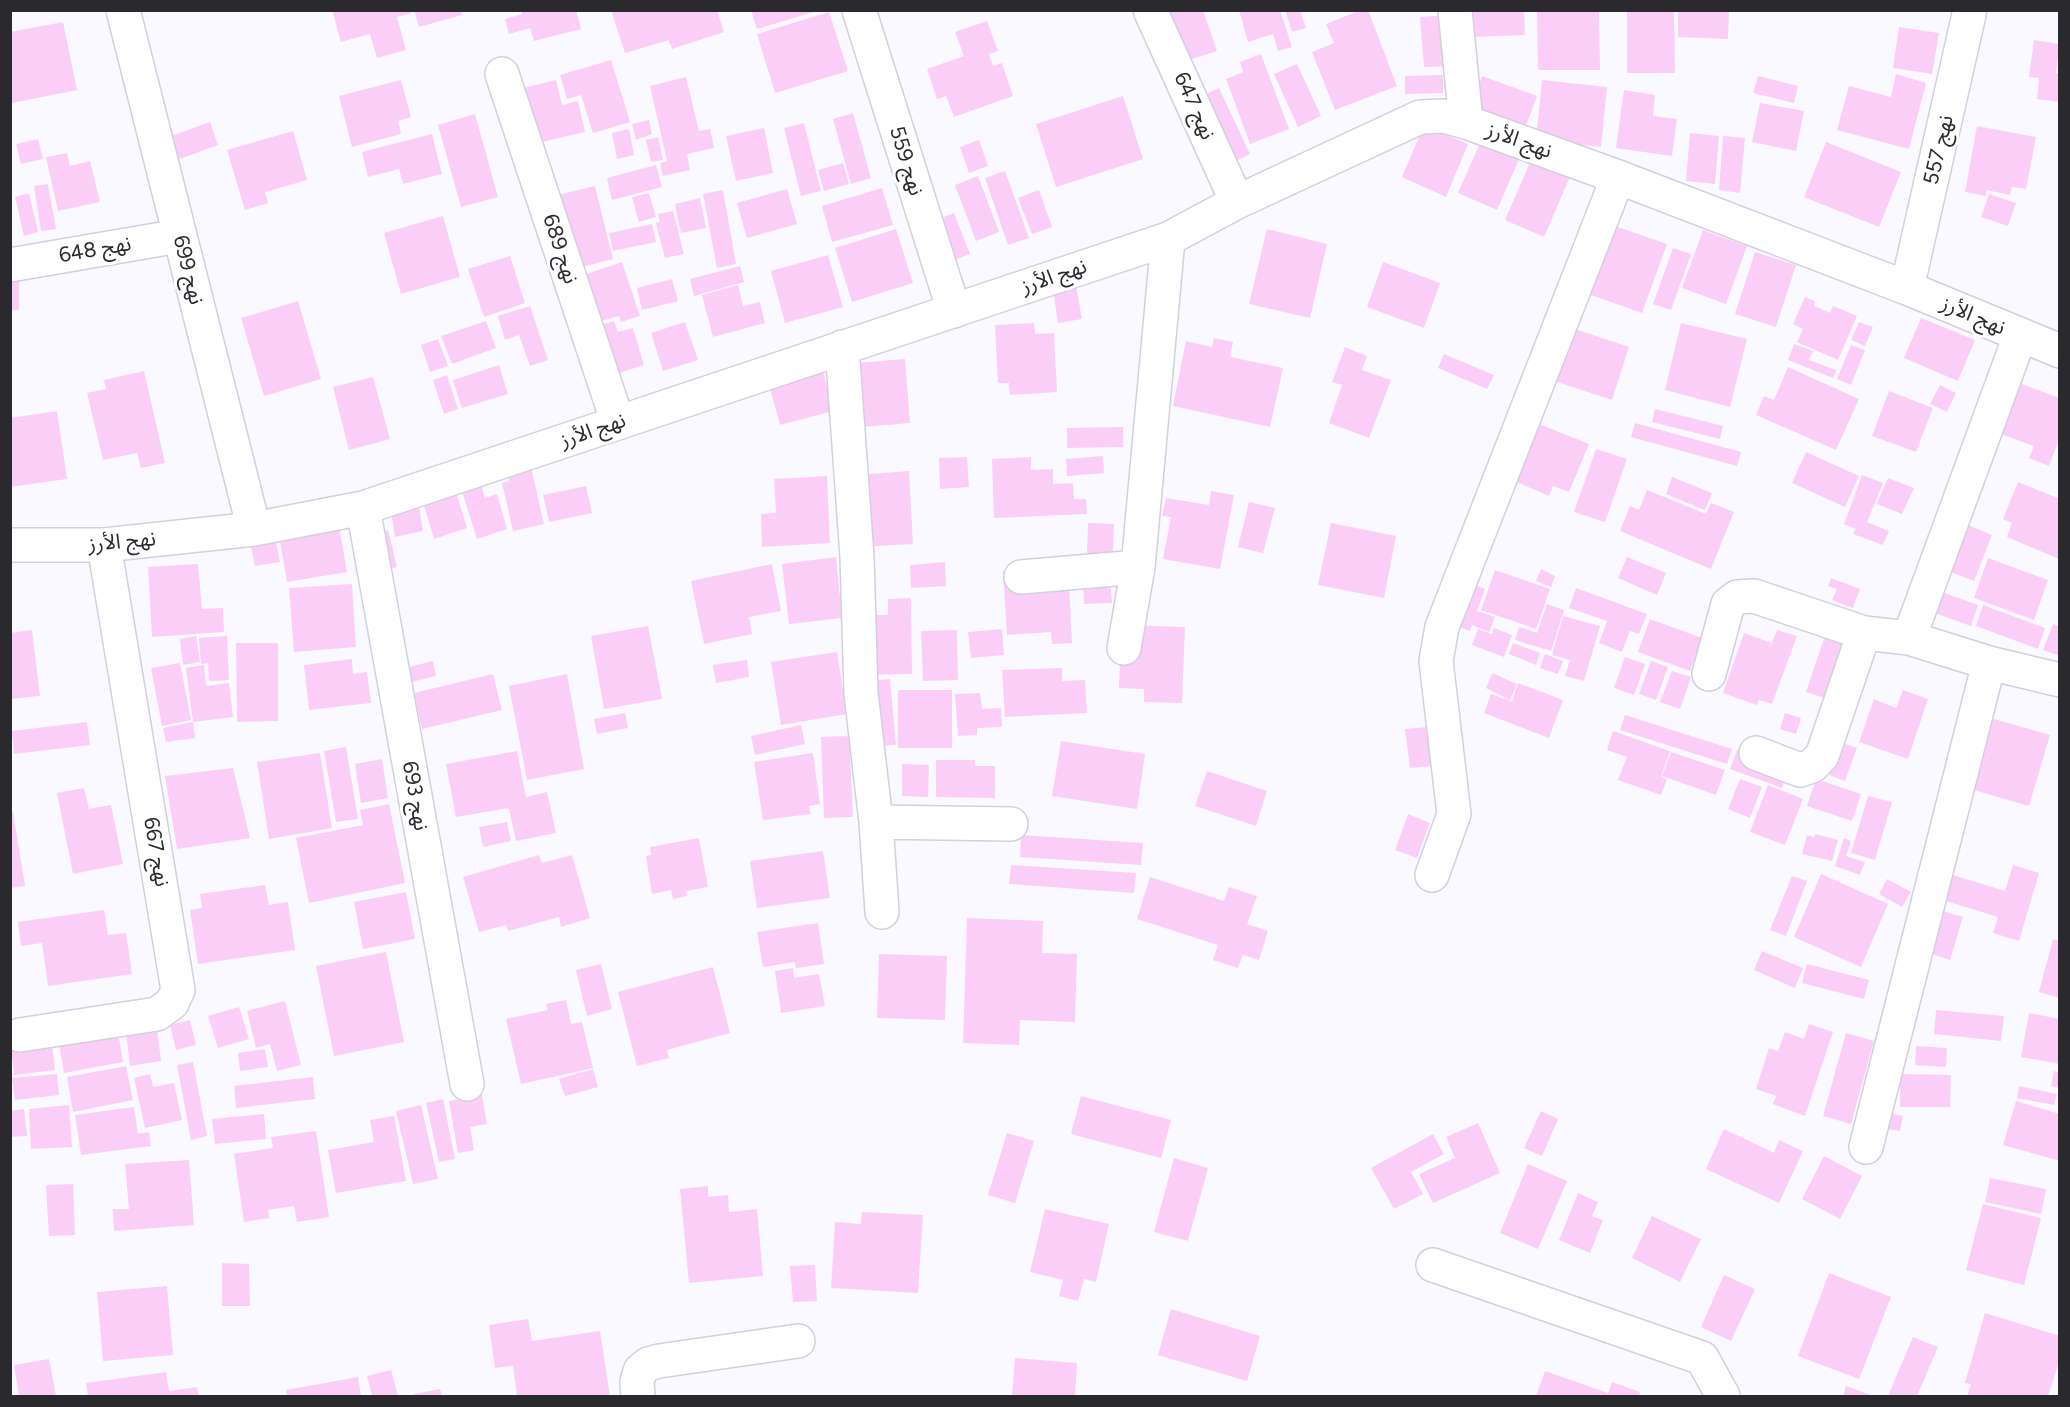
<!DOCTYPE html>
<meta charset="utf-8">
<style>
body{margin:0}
#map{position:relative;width:2070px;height:1407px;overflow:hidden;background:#faf9ff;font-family:Figtree,sans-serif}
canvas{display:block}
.frame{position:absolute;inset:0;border:12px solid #2a292e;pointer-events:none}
</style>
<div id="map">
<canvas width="2070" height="1407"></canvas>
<div class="frame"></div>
</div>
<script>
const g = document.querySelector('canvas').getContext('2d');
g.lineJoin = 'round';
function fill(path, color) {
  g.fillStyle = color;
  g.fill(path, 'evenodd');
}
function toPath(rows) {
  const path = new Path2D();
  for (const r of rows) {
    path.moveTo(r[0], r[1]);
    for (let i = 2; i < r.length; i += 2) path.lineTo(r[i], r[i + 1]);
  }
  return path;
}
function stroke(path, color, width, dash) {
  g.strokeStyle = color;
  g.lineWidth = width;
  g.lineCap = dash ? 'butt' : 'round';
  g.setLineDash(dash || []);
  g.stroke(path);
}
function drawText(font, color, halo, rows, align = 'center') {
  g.font = font + ' Figtree,"Noto Sans Arabic",sans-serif';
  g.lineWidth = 6;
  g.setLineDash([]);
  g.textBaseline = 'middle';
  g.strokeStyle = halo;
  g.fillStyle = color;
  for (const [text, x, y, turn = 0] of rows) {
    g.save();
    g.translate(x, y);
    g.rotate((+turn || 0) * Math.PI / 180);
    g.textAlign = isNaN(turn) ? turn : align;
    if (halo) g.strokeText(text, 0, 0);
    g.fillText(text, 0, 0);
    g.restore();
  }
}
fill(toPath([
 [332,10,411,10,412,13,397,17,406,50,377,58,370,34,341,42],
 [414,10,461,10,462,15,419,27],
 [521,10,576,10,581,29,534,41,530,28,509,34,505,19,522,14],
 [611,10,717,10,724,32,672,49,669,40,625,53],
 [751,10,817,10,817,11,757,29],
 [1161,10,1203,10,1217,51,1176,64],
 [1239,10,1280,10,1292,47,1278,51,1273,34,1248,42],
 [1285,10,1300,10,1306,28,1292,32],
 [1361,10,1368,10,1397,86,1335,110,1312,52,1334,43,1326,24],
 [1469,10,1524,10,1525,35,1470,37],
 [1537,10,1599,10,1600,70,1538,70],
 [1627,10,1674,10,1675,73,1627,73],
 [1678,10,1729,10,1728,39,1678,37],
 [829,12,848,71,775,93,757,34],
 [1448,15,1452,66,1424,67,1420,17],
 [987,21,998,51,989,54,993,66,1002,63,1013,96,954,117,946,96,937,99,927,69,964,56,955,32],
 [63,22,77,90,12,103,10,32],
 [1899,27,1939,33,1932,74,1893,68],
 [2034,40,2060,44,2056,73,2060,74,2060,102,2037,99,2039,78,2029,77],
 [1261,54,1289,129,1250,144,1226,79,1243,72,1240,62],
 [611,60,630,122,593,133,581,95,567,99,560,75],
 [1297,64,1321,116,1298,127,1274,74],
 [1896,74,1926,83,1909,149,1837,130,1849,86,1891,97],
 [1443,75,1443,93,1405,94,1405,76],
 [1482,76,1537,96,1524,131,1469,110],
 [1758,76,1798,86,1794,103,1753,93],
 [686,77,699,131,710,129,714,148,687,154,690,170,663,176,660,163,667,161,650,86],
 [401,80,411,117,398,121,401,134,352,147,339,96],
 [556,80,562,105,578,101,585,132,520,147,507,92],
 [1542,80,1607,87,1601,147,1536,140],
 [1219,88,1250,154,1226,166,1195,99],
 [1624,90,1655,95,1653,116,1677,119,1672,156,1616,148],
 [1123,96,1143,159,1056,187,1036,124],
 [1760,103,1804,111,1796,151,1752,142],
 [853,113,871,178,851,184,833,119],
 [475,114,498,197,461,207,438,125],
 [649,120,652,134,636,140,632,124],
 [210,122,218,145,177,160,168,137],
 [804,123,821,191,801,196,784,128],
 [1424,125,1468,144,1446,197,1402,177],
 [1977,126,2036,137,2026,189,2012,187,2010,195,1986,190,1986,196,1965,192],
 [764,128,773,173,736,181,726,136],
 [629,129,634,155,617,159,612,133],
 [293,131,307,180,265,192,268,203,245,210,227,150],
 [1690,133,1719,136,1715,184,1686,181],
 [432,134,442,174,403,184,399,169,368,177,362,152],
 [1484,134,1523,150,1497,210,1458,193],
 [1723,136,1745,138,1740,193,1719,190],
 [658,137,663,160,651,162,646,140],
 [38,139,43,159,21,164,16,144],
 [979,140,988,166,969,173,960,147],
 [1826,142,1901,172,1879,227,1804,197],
 [67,153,70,166,90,161,100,202,58,211,46,157],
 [1534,153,1573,170,1544,237,1505,220],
 [843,163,849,184,824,191,818,170],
 [656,165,662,187,612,200,607,178],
 [1005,171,1029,238,1008,245,985,178],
 [978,176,999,232,976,241,955,185],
 [48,184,56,229,41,231,34,186],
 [595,186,613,259,567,271,549,197],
 [882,188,893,225,832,242,822,206],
 [787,189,797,224,747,238,737,203],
 [723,190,736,264,717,268,703,194],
 [1039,190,1052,227,1032,234,1018,198],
 [29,193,38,232,24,236,15,197],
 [649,193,656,217,639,222,632,197],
 [1989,194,2016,203,2008,226,1981,217],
 [700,198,706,228,681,233,675,204],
 [673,211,684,254,665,258,656,223,660,222,658,214],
 [954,213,970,254,949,262,934,221],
 [443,216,460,277,401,294,384,233],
 [652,224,656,242,613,251,609,233],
 [1609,224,1667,244,1642,313,1585,293],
 [896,229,913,283,852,302,835,248],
 [1267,229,1327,244,1310,318,1249,304],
 [1703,230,1747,246,1726,304,1682,288],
 [1673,248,1691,254,1671,310,1653,304],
 [1755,252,1796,265,1776,327,1735,314],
 [828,255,843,307,785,323,771,271],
 [510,256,525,303,484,317,468,269],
 [622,262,640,316,621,322,619,316,587,325,572,279],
 [1383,262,1440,283,1424,328,1367,307],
 [740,266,744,282,694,296,690,279],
 [672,279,678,301,642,310,637,288],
 [10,280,19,280,19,310,10,310],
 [738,285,743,306,760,302,765,323,713,337,702,295],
 [1076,285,1082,319,1058,323,1053,289],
 [1805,297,1815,301,1814,306,1830,313,1833,306,1857,316,1838,360,1797,342,1803,329,1793,324],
 [298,301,321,379,264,396,241,318],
 [530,306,548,360,530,366,519,335,505,340,498,316],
 [1921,318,1975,340,1958,381,1904,358],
 [486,321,496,348,452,364,441,336],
 [614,321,618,332,633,328,644,365,619,373,611,345,588,352,581,331],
 [685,322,698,360,663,371,651,333],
 [1859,322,1873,327,1865,346,1851,340],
 [1034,323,1035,334,1054,333,1057,392,1010,395,1009,383,998,383,995,325],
 [1681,323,1747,339,1730,407,1665,390],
 [1566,326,1629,347,1612,400,1548,379],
 [1214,338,1233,342,1230,357,1283,368,1270,427,1173,406,1186,341,1212,347],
 [438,339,448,366,430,372,421,345],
 [1794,344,1813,351,1809,360,1836,370,1833,378,1788,360],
 [1851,345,1865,350,1851,385,1837,379],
 [1345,347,1367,356,1362,370,1391,380,1369,438,1329,423,1342,385,1332,382],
 [1444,354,1494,375,1487,389,1438,368],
 [905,359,910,423,850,428,845,364],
 [499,365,508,394,462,408,453,380],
 [822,367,833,411,780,425,768,381],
 [1788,367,1859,399,1836,450,1756,415,1764,396,1774,400],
 [144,371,165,463,141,468,137,453,103,460,87,393,106,389,104,380],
 [447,375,458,409,444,414,433,380],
 [373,377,390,439,349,450,333,387],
 [2008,379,2060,398,2060,437,2049,466,2029,458,2034,446,1989,430],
 [1940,385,1956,393,1947,412,1930,404],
 [1889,391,1933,408,1916,452,1872,436],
 [1655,409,1723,426,1720,439,1652,422],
 [57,411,67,479,10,487,10,418],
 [1529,420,1589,444,1569,492,1553,486,1549,496,1505,477],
 [1635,423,1741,452,1737,466,1631,437],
 [1123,427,1123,447,1067,448,1067,428],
 [1596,449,1627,459,1605,522,1574,512],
 [1806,452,1859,476,1845,507,1792,483],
 [1103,456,1104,473,1067,476,1066,459],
 [967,457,969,487,940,489,939,458],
 [1031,457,1031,470,1053,469,1053,484,1073,483,1074,499,1086,499,1087,514,994,518,992,459],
 [531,467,544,524,513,531,502,483,509,481,508,472],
 [909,471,913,544,860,547,856,475],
 [1862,475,1883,483,1867,522,1889,531,1883,545,1853,534,1856,529,1844,524],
 [827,476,830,543,762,547,761,514,776,513,774,479],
 [1672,477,1712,493,1705,510,1666,494],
 [1888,478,1914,488,1902,514,1877,504],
 [480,480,485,498,497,494,507,529,477,539,460,485],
 [2018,482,2060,499,2059,559,2007,537,2012,523,2003,519],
 [586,486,592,513,549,522,543,495],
 [455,489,467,528,434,539,422,499],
 [1647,490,1706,514,1711,503,1734,512,1711,569,1620,531,1630,506,1639,510],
 [1211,491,1234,495,1220,569,1163,559,1171,517,1162,516,1166,498,1209,505],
 [1249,502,1275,508,1263,553,1238,547],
 [419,507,423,531,395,537,391,512],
 [338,520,347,572,287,582,278,530],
 [1958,521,1992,535,1974,581,1940,568],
 [1088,523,1114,524,1113,553,1087,553],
 [1331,523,1396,536,1384,598,1318,585],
 [388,530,397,567,381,571,372,534],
 [274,532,280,562,255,566,249,537],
 [836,557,842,618,789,624,782,564],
 [1627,557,1666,573,1657,595,1618,578],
 [1988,558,2048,580,2034,620,1974,598],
 [945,562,946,586,911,588,910,565],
 [198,564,202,609,223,608,224,632,152,637,148,567],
 [772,564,781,611,749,617,752,634,704,644,691,581],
 [1068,567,1072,643,1052,644,1051,632,1007,635,1003,571],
 [1541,569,1555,576,1551,587,1536,581],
 [1495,570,1550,589,1536,629,1481,610],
 [1110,578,1112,603,1084,604,1083,580],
 [1831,578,1860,589,1853,608,1832,600,1837,589,1828,586],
 [1467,582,1485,589,1477,611,1495,617,1489,632,1472,625,1470,631,1453,625],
 [352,584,356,647,294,652,289,588],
 [1576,588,1647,614,1639,634,1630,631,1622,652,1599,643,1607,621,1569,608],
 [1939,591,1978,605,1971,626,1932,612],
 [911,598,912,674,864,675,864,615,888,615,888,599],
 [1547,604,1564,610,1551,651,1515,640,1519,627,1537,633],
 [1983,605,2045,628,2038,649,1976,626],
 [1563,616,1600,626,1584,681,1565,676,1570,660,1552,655],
 [1650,619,1702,638,1690,671,1638,652],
 [2053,624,2060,627,2060,656,2043,650],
 [1121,625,1185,627,1182,703,1144,702,1144,689,1119,688],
 [648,626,662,699,604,709,591,636],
 [1494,628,1512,635,1504,657,1472,645,1478,629,1492,634],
 [1002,629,1004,655,971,658,968,632],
 [32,630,40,696,10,699,10,633],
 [957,630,958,680,923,681,921,631],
 [1777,630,1797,636,1772,704,1759,700,1757,705,1723,693,1744,633,1772,643],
 [1826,633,1848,640,1828,699,1806,692],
 [196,636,200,662,183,665,180,639],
 [227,636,229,680,209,681,208,663,201,664,199,638],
 [236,643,278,643,278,721,237,722],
 [1513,643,1540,653,1536,665,1509,654],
 [837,652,847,714,781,725,771,662],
 [1545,654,1563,661,1558,674,1540,668],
 [1625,657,1645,664,1634,695,1614,688],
 [352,659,353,674,367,672,371,703,309,710,304,665],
 [747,660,749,677,716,683,713,665],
 [433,661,436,676,404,684,401,669],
 [1651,661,1668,667,1656,700,1639,694],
 [180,663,191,720,162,726,151,668],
 [204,665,206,686,229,683,233,717,193,722,186,668],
 [1062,668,1062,681,1085,680,1087,713,1005,717,1002,670],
 [1672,671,1691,677,1680,709,1660,702],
 [1492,673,1517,684,1510,700,1486,688],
 [493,674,502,710,422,729,414,693],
 [567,674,584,769,527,780,509,686],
 [890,679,896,745,868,747,863,681],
 [1518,683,1563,700,1549,738,1484,713,1491,694,1516,703,1512,701],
 [898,690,952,690,952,748,898,748],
 [1903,690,1928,699,1908,759,1859,742,1874,699,1896,708],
 [980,693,982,709,1001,708,1002,727,977,728,977,735,958,736,955,694],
 [625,713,628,728,597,734,594,719],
 [1785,713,1801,718,1796,734,1780,729],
 [1625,715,1732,749,1727,764,1620,730],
 [1991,718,2050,735,2029,806,1970,789],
 [87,722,90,745,14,754,12,731],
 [193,722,195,738,166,742,163,728],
 [801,725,805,744,755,755,751,736],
 [1427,727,1431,766,1410,768,1405,729],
 [1613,731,1670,751,1661,777,1667,779,1661,795,1618,780,1627,757,1607,750],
 [849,736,853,817,824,818,821,737],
 [1061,741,1145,754,1137,809,1052,796],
 [1840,742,1857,748,1845,781,1829,775],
 [346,747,358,819,336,822,324,751],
 [1737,750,1789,768,1782,788,1730,769],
 [517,751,526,797,547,792,556,833,516,841,509,808,456,817,446,764],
 [1671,752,1725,770,1716,795,1662,776],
 [320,753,332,828,269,839,257,762],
 [813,753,820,804,809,806,811,814,763,820,754,762],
 [382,759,388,798,361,803,355,764],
 [936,760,975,760,975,766,995,766,995,798,936,797],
 [902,764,929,765,928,797,902,796],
 [233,768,250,838,177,849,165,776],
 [1207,771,1267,791,1256,826,1195,806],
 [1740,779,1762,787,1750,818,1728,809],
 [1816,779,1861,794,1852,821,1807,806],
 [1768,785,1803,799,1785,845,1750,832],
 [84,788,89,809,111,805,123,864,73,874,57,793],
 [1868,796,1892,802,1875,860,1851,853],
 [389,804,405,883,309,903,296,838,363,825,360,810],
 [13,812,25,886,10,888,10,813],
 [1408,814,1430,823,1417,858,1395,850],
 [507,822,511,841,483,847,479,827],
 [1815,834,1838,840,1832,861,1802,854,1807,835,1814,837],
 [1021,835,1143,843,1141,865,1020,857],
 [699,838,708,887,686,891,687,896,673,899,671,890,652,894,646,856,651,855,650,847],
 [1844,838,1851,841,1846,856,1865,862,1860,875,1835,866],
 [823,851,830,898,757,908,750,861],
 [539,855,542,863,572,855,590,918,561,927,559,917,508,931,506,925,479,932,463,877],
 [1011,865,1136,873,1134,893,1009,884],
 [2013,865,2039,873,2019,941,1993,933,1998,917,1946,901,1953,875,2005,891],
 [1821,874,1888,904,1861,967,1794,937],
 [1792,876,1807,881,1786,936,1770,930],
 [1150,877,1224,901,1229,887,1257,896,1247,924,1268,931,1259,960,1243,955,1238,968,1213,960,1218,945,1137,919],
 [1887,879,1911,892,1902,907,1879,894],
 [265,885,269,905,288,902,295,950,198,964,190,910,202,908,200,894],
 [406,892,415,939,363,949,354,902],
 [1933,908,1963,917,1950,960,1920,950],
 [104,910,108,935,126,933,132,974,48,986,42,943,21,946,18,922],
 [967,918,1043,921,1042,953,1077,954,1075,1022,1020,1020,1019,1045,963,1043],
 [818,923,824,964,796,968,795,962,763,967,757,932],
 [2053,939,2060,941,2060,998,2039,992],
 [1762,951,1803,968,1795,988,1754,970],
 [386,952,404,1042,334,1056,316,966],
 [879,954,947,956,945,1020,877,1018],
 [601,964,612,1009,587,1016,576,970],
 [1807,964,1869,980,1864,999,1802,983],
 [713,967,730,1033,667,1050,669,1058,637,1066,618,992],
 [793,968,794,978,819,974,825,1006,781,1013,775,971],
 [566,1000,571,1024,582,1022,593,1068,521,1084,506,1019,548,1010,546,1004],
 [285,1001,301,1065,277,1071,270,1044,256,1048,247,1011],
 [239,1007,249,1039,218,1048,208,1016],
 [1936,1010,2004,1016,2001,1041,1934,1034],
 [2029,1013,2060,1019,2060,1064,2021,1057],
 [190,1020,196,1045,176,1050,170,1025],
 [1809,1024,1833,1032,1805,1116,1773,1104,1776,1096,1756,1089,1769,1048,1778,1051,1785,1032,1804,1039],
 [117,1027,123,1062,64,1073,58,1038],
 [157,1028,161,1061,130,1066,126,1032],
 [1846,1033,1874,1041,1851,1124,1823,1116],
 [52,1042,55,1070,14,1075,11,1047],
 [1916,1046,1947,1048,1946,1067,1915,1065],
 [265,1049,268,1067,240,1071,238,1053],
 [193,1062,207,1136,191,1140,177,1065],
 [126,1066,133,1100,73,1112,67,1077],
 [593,1069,598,1087,565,1096,559,1079],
 [2054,1071,2060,1073,2060,1088,2051,1086],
 [57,1074,59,1095,15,1100,12,1078],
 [150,1074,153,1087,174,1083,182,1120,145,1128,134,1078],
 [1900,1074,1951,1075,1950,1107,1900,1107],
 [313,1077,315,1099,236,1108,234,1086],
 [2019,1086,2057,1094,2054,1105,2017,1098],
 [482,1095,487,1124,470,1127,474,1150,458,1153,449,1101],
 [1081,1096,1171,1120,1161,1158,1071,1134],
 [443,1099,455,1159,439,1162,426,1103],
 [2016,1101,2060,1114,2060,1161,2003,1145],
 [69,1105,72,1147,31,1149,29,1109],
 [421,1105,438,1179,413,1184,396,1111],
 [134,1107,138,1134,149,1132,151,1146,81,1155,75,1115],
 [24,1109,27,1136,10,1137,10,1111],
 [1541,1111,1558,1119,1542,1156,1524,1148],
 [1889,1113,1903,1116,1900,1131,1886,1129],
 [264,1114,266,1139,215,1144,212,1119],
 [394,1116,406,1181,336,1193,328,1150,374,1142,370,1120],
 [1478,1123,1500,1173,1433,1203,1419,1174,1455,1158,1446,1137],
 [1724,1129,1774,1153,1779,1140,1803,1151,1779,1203,1706,1169],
 [316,1131,329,1217,297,1222,294,1206,268,1210,269,1218,244,1222,234,1154,273,1148,271,1137],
 [1007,1133,1034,1141,1015,1203,988,1195],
 [1433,1134,1444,1154,1411,1172,1423,1194,1394,1209,1371,1168],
 [1824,1156,1862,1176,1840,1219,1802,1199],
 [1174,1158,1208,1168,1188,1241,1154,1232],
 [189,1160,194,1225,114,1231,113,1209,129,1209,125,1164],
 [1528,1164,1567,1181,1538,1249,1500,1233],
 [1990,1178,2046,1189,2041,1214,1985,1202],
 [73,1184,75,1235,49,1236,46,1185],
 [708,1186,708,1197,728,1195,729,1212,757,1209,763,1276,689,1283,680,1189],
 [1578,1193,1598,1202,1592,1216,1603,1220,1590,1253,1559,1240],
 [1983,1204,2041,1218,2024,1285,1966,1270],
 [1045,1209,1109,1224,1096,1282,1084,1279,1078,1301,1059,1296,1063,1280,1030,1272],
 [862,1212,923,1215,918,1293,831,1288,835,1222,861,1224],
 [1652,1216,1701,1239,1680,1282,1632,1258],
 [222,1263,249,1264,250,1306,222,1306],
 [815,1265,817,1301,793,1302,790,1266],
 [1829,1273,1891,1297,1859,1379,1798,1356],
 [1724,1275,1755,1289,1731,1341,1701,1327],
 [167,1286,173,1355,103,1361,97,1292],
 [1171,1309,1260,1336,1247,1381,1158,1355],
 [1985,1313,2060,1336,2060,1359,2048,1396,1967,1396,1971,1384,1965,1383],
 [528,1319,532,1341,600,1331,610,1396,517,1396,513,1366,495,1368,489,1325],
 [1913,1337,1938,1347,1917,1396,1888,1396],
 [1015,1358,1077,1363,1075,1396,1012,1396],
 [49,1359,56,1396,19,1396,14,1365],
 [391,1370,398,1396,372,1396,367,1376],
 [1545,1371,1608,1393,1612,1382,1640,1392,1639,1396,1536,1396],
 [166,1372,169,1391,197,1387,199,1396,88,1396,86,1383],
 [358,1377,361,1396,287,1396,286,1390],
 [1846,1386,1874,1396,1843,1396],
 [440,1389,442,1396,415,1396,414,1394]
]), '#fbcef7');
const minor = toPath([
 [123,10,254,529],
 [859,10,954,311],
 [1150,10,1237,202],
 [1455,10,1466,122],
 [502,74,618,423],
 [10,265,179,236],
 [1907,288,1970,10],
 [842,347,857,557,861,693,876,822,882,912],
 [363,508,467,1084],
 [10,545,104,545,254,529,363,508,1168,239,1237,202,1420,117,1444,116,1466,122,1618,177,1907,288,2060,351],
 [1021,577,1138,567],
 [1124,648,1138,567,1168,239],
 [1989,663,2060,680],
 [1709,674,1728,604,1737,597,1754,596,1864,633,1909,638],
 [1756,753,1800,770,1812,766,1822,756,1864,633],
 [876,822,1011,824],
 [1432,875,1454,814,1436,661,1442,627,1618,177],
 [20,1035,157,1014,172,1003,178,990,104,545],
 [1866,1147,1989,663,1909,638,2020,336],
 [1433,1265,1702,1358,1723,1396],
 [638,1396,637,1382,640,1371,648,1364,659,1361,798,1341]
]);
stroke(minor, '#d2d0dd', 36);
stroke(minor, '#fff', 33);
drawText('21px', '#2a292e', '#fff', [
 ["نهج 647",1194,106,66],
 ["نهج الأرز",1519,141,20],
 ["نهج 557",1939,150,-77],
 ["نهج 559",906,161,73],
 ["نهج 689",560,249,72],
 ["نهج 648",95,250,-10],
 ["نهج 699",188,270,76],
 ["نهج الأرز",1054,277,-19],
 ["نهج الأرز",1973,316,23],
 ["نهج الأرز",593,431,-19],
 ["نهج الأرز",122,542,-5],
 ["نهج 693",415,796,80],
 ["نهج 667",156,852,80]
]);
</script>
